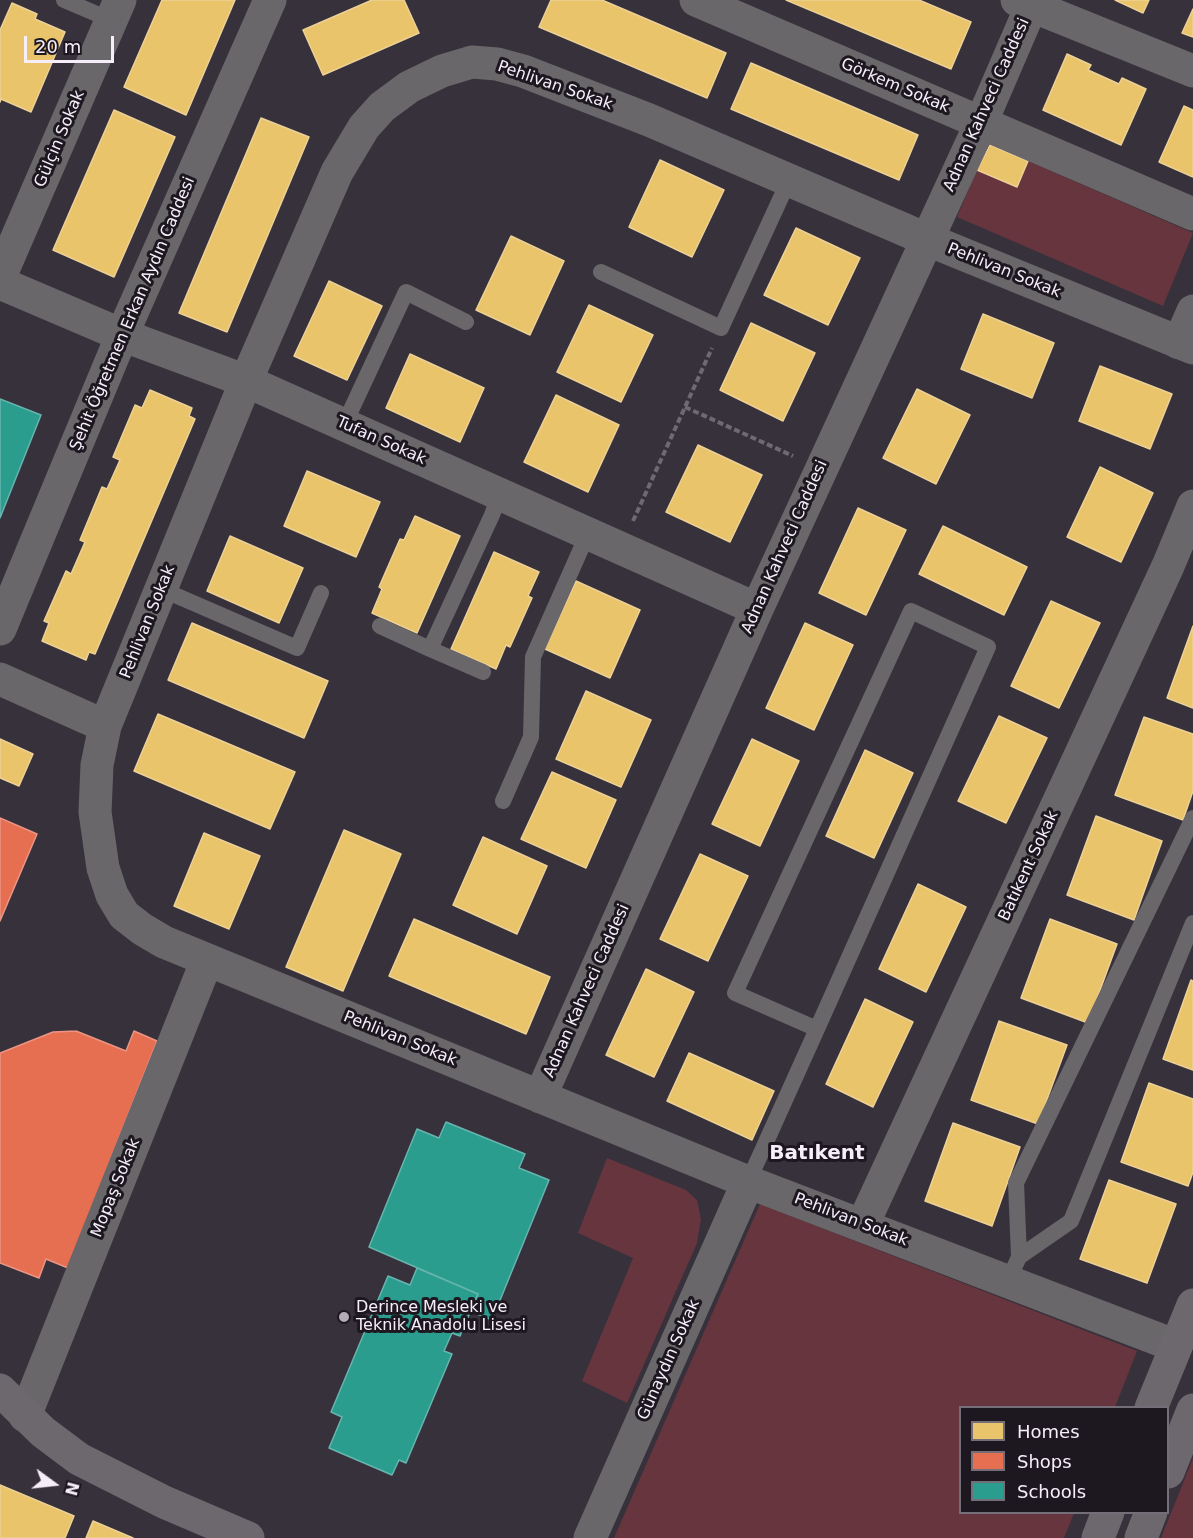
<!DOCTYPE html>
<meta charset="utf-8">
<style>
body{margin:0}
#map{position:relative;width:1193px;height:1538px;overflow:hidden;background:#37313c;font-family:"DejaVu Sans",sans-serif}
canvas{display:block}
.legend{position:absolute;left:959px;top:1406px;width:210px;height:108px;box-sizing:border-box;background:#1d1820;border:2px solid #746e78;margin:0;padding:8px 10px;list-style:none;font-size:18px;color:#f6eefb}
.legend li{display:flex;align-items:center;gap:12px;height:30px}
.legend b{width:30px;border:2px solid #746e78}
.north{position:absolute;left:24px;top:1454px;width:60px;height:60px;-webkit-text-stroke:4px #1d1820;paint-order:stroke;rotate:105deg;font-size:16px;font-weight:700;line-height:24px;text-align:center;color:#f6eefb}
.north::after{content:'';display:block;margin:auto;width:21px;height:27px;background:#f6eefb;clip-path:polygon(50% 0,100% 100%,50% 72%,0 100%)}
.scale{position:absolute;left:24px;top:36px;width:90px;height:27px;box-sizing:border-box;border:3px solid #f6eefb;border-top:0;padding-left:8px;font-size:18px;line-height:21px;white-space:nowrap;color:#f6eefb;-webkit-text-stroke:4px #1d1820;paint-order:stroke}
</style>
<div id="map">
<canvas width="1193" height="1538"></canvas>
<ul class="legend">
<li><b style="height:16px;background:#e9c46a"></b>Homes</li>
<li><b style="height:16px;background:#e76f51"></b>Shops</li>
<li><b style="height:16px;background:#2a9d8f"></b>Schools</li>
</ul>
<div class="north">N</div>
<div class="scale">20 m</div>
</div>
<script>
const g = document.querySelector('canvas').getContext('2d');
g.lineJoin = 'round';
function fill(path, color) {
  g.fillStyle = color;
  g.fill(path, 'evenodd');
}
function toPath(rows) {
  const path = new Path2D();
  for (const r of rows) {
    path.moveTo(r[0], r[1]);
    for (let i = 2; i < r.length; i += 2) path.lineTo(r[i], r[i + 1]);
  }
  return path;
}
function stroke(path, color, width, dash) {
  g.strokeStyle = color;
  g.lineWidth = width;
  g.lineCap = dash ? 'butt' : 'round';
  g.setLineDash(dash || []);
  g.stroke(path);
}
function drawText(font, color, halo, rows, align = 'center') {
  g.font = font + ' "DejaVu Sans",sans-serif';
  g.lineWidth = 6;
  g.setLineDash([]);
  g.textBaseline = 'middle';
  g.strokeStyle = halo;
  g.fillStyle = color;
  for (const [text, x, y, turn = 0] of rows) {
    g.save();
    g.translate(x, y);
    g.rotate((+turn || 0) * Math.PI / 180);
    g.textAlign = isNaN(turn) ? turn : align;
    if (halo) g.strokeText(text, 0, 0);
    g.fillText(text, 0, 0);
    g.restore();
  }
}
fill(toPath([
 [1028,161,1193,233,1163,306,957,217,977,170,1017,187],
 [607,1158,686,1190,697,1200,701,1219,697,1243,627,1403,582,1381,633,1258,578,1233],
 [760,1204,1137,1351,1115,1407,960,1408,960,1512,1074,1513,1064,1538,614,1538],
 [1193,1458,1193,1538,1161,1538]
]), '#66353e');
const homes = toPath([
 [162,0,235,0,186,115,124,87,162,0],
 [372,0,404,0,419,33,323,75,303,30,372,0],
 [551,0,602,0,726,53,707,98,539,27,551,0],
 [786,0,919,0,971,22,951,69,786,0],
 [1115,0,1149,0,1143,13,1115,0],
 [12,3,37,14,35,19,65,32,31,112,1,99,0,102,0,30,12,3],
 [1193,9,1193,37,1182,33,1193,9],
 [1067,54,1091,65,1088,70,1119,84,1122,78,1146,89,1121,145,1043,110,1067,54],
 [751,63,918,135,899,180,731,109,751,63],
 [1184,106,1193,110,1193,177,1159,162,1184,106],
 [114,110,175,137,114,277,53,250,114,110],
 [261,118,309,137,227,332,179,313,261,118],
 [990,145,1028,161,1017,187,977,170,990,145],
 [660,160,724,190,692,257,629,227,660,160],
 [796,228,860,258,828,325,764,295,796,228],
 [511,236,564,261,530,335,476,310,511,236],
 [329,281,382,306,347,380,294,356,329,281],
 [589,305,653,335,621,402,557,372,589,305],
 [983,314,1054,343,1032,398,961,369,983,314],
 [751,323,815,353,783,421,720,390,751,323],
 [410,354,484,388,460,442,386,408,410,354],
 [1100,366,1172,394,1150,449,1079,421,1100,366],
 [917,389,970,415,936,484,883,458,917,389],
 [150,390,192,408,189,416,195,419,95,654,89,652,86,660,42,641,49,623,44,621,66,571,71,574,85,542,80,540,102,487,107,489,120,460,113,457,135,405,142,408,150,390],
 [556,395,619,425,588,492,524,462,556,395],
 [698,445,762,475,730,542,666,512,698,445],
 [1100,467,1153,493,1121,562,1067,537,1100,467],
 [307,471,380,502,356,557,284,526,307,471],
 [858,508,906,530,866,615,819,593,858,508],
 [415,516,460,536,417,633,372,613,382,589,379,587,400,539,404,540,415,516],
 [943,526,1027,567,1004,615,919,574,943,526],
 [230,536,303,568,279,623,207,591,230,536],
 [494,552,539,572,528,596,532,598,510,647,506,645,496,669,451,649,494,552],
 [576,581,640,610,610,678,545,649,576,581],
 [1051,601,1100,623,1059,708,1011,686,1051,601],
 [192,623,328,681,304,738,168,680,192,623],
 [805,623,853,645,814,730,766,708,805,623],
 [1193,626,1193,708,1167,698,1193,626],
 [586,691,651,720,621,787,556,759,586,691],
 [158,714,295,772,270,829,134,771,158,714],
 [999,716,1047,738,1006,823,958,801,999,716],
 [1144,717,1193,734,1193,791,1183,820,1115,795,1144,717],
 [0,739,33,754,19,786,0,778,0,739],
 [752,739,799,761,760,846,712,824,752,739],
 [865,750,913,773,874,858,826,836,865,750],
 [552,772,616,800,586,868,521,839,552,772],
 [1096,816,1162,841,1134,920,1067,895,1096,816],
 [344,830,401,854,343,991,286,967,344,830],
 [204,833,260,856,229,929,174,906,204,833],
 [483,837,547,866,517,934,453,905,483,837],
 [700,854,748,876,708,961,660,939,700,854],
 [918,884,966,907,926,992,879,969,918,884],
 [414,919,550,977,526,1034,389,976,414,919],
 [1050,919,1117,944,1088,1023,1021,998,1050,919],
 [646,969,694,992,654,1077,606,1055,646,969],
 [1191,980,1193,981,1193,1070,1163,1059,1191,980],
 [865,999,913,1022,873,1107,826,1084,865,999],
 [999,1021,1067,1045,1038,1124,971,1100,999,1021],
 [689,1053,774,1091,752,1140,667,1101,689,1053],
 [1149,1083,1193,1099,1193,1172,1188,1186,1121,1162,1149,1083],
 [953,1123,1020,1147,992,1226,925,1201,953,1123],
 [1109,1180,1176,1204,1147,1283,1080,1259,1109,1180],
 [0,1485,74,1516,65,1538,0,1538,0,1485],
 [93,1521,133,1538,86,1538,93,1521]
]);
fill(homes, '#e9c46a');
stroke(homes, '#edd196', 1.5);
const shops = toPath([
 [0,818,37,834,0,921,0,818],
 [76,1031,126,1051,134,1031,157,1041,68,1268,46,1259,39,1278,0,1263,0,1053,53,1032,76,1031]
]);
fill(shops, '#e76f51');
stroke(shops, '#ec9584', 1.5);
const schools = toPath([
 [0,399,41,415,0,518,0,399],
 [446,1122,525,1154,519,1168,549,1180,492,1320,470,1311,478,1294,369,1247,417,1129,439,1138,446,1122],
 [417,1268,478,1294,460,1336,452,1333,444,1351,452,1354,406,1463,399,1460,392,1475,329,1448,342,1417,331,1412,388,1276,410,1285,417,1268]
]);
fill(schools, '#2a9d8f');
stroke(schools, '#67b5af', 1.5);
stroke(toPath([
 [685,407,793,456],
 [633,521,712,348]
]), '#6e6a6f', 4, [6, 3]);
stroke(toPath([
 [64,0,111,20],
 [601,272,721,328,789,180],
 [344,425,406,292,466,322],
 [161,589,297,648,321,593],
 [380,626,430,649],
 [483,672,430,649,492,515,500,493],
 [503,801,531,737,533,657,588,533],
 [748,1182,817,1029,988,647,911,611,735,993,817,1029],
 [1019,1257,1071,1221,1193,923],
 [1008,1281,1019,1257,1016,1183,1193,818]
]), '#6a676a', 16);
stroke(toPath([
 [696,0,1193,214],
 [1017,0,1193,71],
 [0,277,120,0],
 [0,283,122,335,246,381,757,609],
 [1179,343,1193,311],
 [0,629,122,335,270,0],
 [0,679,105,726],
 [540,1097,757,609,981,123,1034,0],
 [863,1224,1168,566,1193,506],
 [1176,1346,748,1182,164,942,142,929,124,915,112,895,103,868,95,812,97,765,105,726,246,381,337,172,364,127,382,107,409,87,442,71,472,62,497,64,523,71,649,120,926,239,1193,348],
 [25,1416,207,960],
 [590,1538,748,1182]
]), '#6a676a', 33);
stroke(toPath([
 [0,1390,43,1432,79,1459,164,1502,248,1538],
 [1151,1408,1193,1305],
 [1168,1472,1193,1410],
 [1098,1538,1108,1512],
 [1141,1538,1151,1512]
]), '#6d686d', 33);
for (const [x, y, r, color] of [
 [344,1317,6,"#b3acb8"]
]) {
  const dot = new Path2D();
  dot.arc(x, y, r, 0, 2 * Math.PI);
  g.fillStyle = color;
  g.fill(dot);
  stroke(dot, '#1d1820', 2);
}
drawText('16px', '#f6eefb', '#1d1820', [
 ["Pehlivan Sokak",555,86,19],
 ["Görkem Sokak",895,86,23],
 ["Adnan Kahveci Caddesi",987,105,-66],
 ["Gülçin Sokak",60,139,-67],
 ["Pehlivan Sokak",1004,271,22],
 ["Şehit Öğretmen Erkan Aydın Caddesi",133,314,-67],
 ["Tufan Sokak",381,441,24],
 ["Adnan Kahveci Caddesi",785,547,-66],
 ["Pehlivan Sokak",148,622,-68],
 ["Batıkent Sokak",1029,866,-65],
 ["Adnan Kahveci Caddesi",587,991,-66],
 ["Pehlivan Sokak",400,1039,22],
 ["Mopaş Sokak",116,1188,-68],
 ["Pehlivan Sokak",851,1220,21],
 ["Günaydın Sokak",669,1360,-66]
]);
drawText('16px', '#f6eefb', '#1d1820', [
 ["Derince Mesleki ve",356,1308],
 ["Teknik Anadolu Lisesi",356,1326]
], 'left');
drawText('bold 20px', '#f6eefb', '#1d1820', [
 ["Batıkent",817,1154]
]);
</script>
